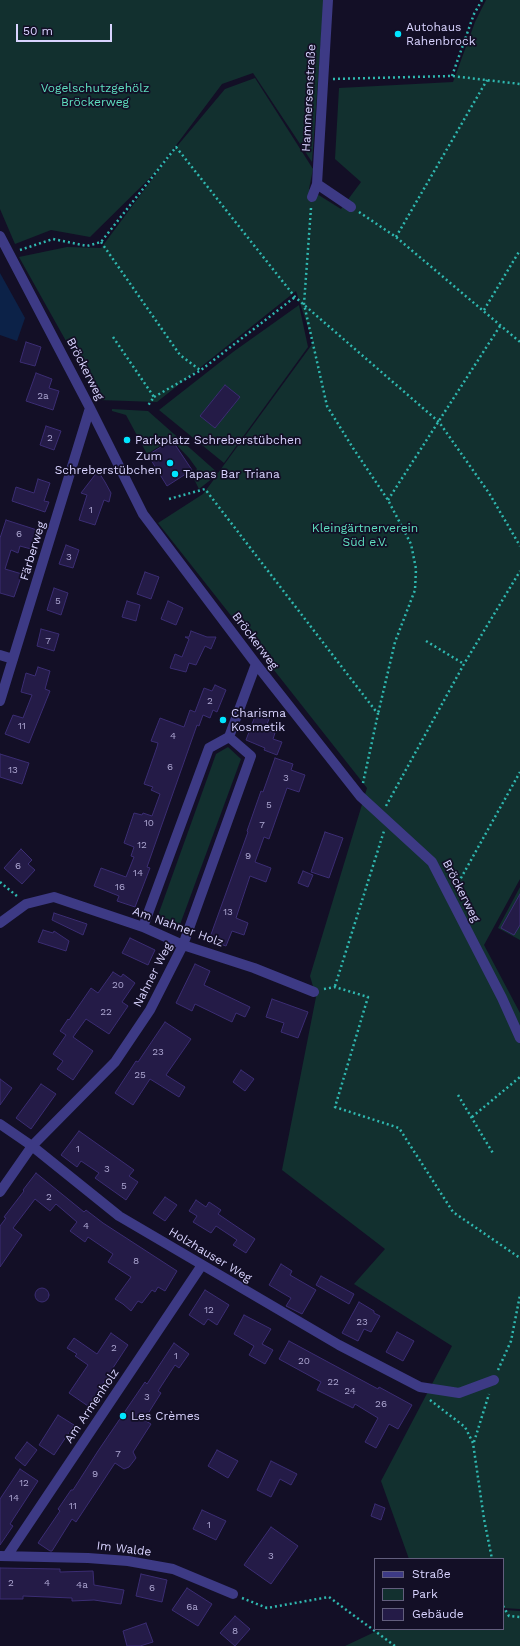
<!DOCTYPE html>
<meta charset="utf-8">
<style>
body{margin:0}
#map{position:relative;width:520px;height:1646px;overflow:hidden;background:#130f26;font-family:"Work Sans",sans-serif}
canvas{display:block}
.legend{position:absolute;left:374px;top:1558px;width:130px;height:72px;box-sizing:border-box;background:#130f26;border:1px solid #625e7d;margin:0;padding:5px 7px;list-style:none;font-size:12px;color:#d9d4ff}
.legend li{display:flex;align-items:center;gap:8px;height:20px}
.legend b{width:20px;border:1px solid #625e7d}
.scale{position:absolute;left:16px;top:24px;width:96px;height:18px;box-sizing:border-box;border:2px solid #d9d4ff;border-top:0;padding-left:5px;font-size:12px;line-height:14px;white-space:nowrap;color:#d9d4ff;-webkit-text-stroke:3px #130f26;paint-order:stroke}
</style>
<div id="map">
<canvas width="520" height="1646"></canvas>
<ul class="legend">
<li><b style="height:5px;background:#3d3a85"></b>Straße</li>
<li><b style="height:11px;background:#12302f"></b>Park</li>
<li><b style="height:11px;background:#241b47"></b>Gebäude</li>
</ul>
<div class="scale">50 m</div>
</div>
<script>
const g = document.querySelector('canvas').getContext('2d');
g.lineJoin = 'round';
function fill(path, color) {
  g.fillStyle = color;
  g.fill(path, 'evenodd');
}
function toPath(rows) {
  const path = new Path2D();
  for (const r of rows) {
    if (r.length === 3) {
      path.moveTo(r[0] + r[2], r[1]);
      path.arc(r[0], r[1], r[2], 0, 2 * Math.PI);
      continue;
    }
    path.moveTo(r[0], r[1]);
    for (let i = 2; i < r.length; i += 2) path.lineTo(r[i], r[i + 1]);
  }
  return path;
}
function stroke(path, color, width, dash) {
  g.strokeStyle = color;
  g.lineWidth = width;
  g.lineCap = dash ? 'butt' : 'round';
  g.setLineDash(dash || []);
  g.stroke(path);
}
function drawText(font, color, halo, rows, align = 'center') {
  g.font = font + ' "Work Sans",sans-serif';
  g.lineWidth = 3.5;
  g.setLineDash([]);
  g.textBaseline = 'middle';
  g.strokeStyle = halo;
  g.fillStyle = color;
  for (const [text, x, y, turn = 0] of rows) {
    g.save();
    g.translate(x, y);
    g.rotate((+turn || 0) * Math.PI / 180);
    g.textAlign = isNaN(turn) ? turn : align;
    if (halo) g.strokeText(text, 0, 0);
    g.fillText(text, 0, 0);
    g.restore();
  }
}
fill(toPath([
 [0,0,324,0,312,162,253,73,222,84,156,172,90,237,51,230,15,244,0,209],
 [486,0,520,0,520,879,484,945,520,1013,520,1609,503,1608,503,1559,409,1559,381,1481,452,1346,354,1284,385,1249,282,1170,316,997,310,976,367,788,158,523,203,494,218,474,199,489,192,475,197,469,189,458,171,439,147,454,126,415,112,411,112,409,148,411,218,473,313,343,296,291,157,402,99,400,19,257,67,247,101,248,173,151,225,89,255,78,313,169,309,189,341,209,361,182,335,159,339,88,453,82,475,22],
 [299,305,308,347,224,463,159,410,233,352],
 [225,385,240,397,215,428,200,416],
 [228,747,241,759,178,930,156,921,216,754],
 [520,887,520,940,498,928],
 [503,1610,520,1611,520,1646,345,1646,381,1629,503,1629]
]), '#12302f');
fill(toPath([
 [0,273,25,318,17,341,0,335]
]), '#0c2248');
const building = toPath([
 [26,342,41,347,35,366,20,362,26,342],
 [36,373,52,379,49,388,59,391,53,410,26,401,36,373],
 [225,385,240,397,215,428,200,416,225,385],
 [46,426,61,431,54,450,40,445,46,426],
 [172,440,192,470,167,486,148,455,172,440],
 [98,471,105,482,111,493,109,502,104,500,95,525,79,520,87,495,81,493,98,471],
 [38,479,50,483,44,501,49,502,45,512,12,501,16,487,34,493,38,479],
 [6,520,37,530,31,549,20,546,18,553,11,550,5,569,22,574,14,597,0,593,0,538,6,520],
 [66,545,79,550,73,568,59,564,66,545],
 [145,572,159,577,151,599,137,594,145,572],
 [54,588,68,593,61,615,47,610,54,588],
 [127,601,140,605,136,621,122,617,127,601],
 [168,601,183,608,176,625,161,619,168,601],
 [41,629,59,634,54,651,37,646,41,629],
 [191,631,207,637,216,637,211,649,205,646,196,665,189,663,186,672,170,668,175,654,182,657,189,639,185,637,189,637,191,631],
 [38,667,50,671,45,689,50,691,29,743,5,734,13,715,23,718,32,695,21,692,26,673,35,676,38,667],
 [215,685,226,690,217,712,213,710,210,718,203,715,199,726,197,725,147,867,150,868,135,907,117,901,119,896,94,886,101,868,126,877,134,857,131,856,134,847,124,843,134,813,142,815,143,813,152,816,160,794,151,790,153,787,144,784,157,747,158,743,151,741,160,718,184,727,190,710,195,712,204,688,212,691,215,685],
 [257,711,270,716,265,730,275,733,273,739,282,742,277,755,264,750,265,748,246,740,257,711],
 [0,754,29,763,22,784,0,777,0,754],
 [275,758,293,764,291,770,305,775,299,792,287,788,269,839,264,837,255,862,271,868,266,882,250,876,236,918,248,923,244,935,232,931,226,946,209,940,248,832,247,831,261,791,263,792,275,758],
 [325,832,343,838,329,878,311,872,325,832],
 [21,849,32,860,28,864,35,870,22,884,4,868,21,849],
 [303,871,313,875,308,887,298,883,303,871],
 [520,894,520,925,514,935,501,928,520,894],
 [54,913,87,924,83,935,52,920,54,913],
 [43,930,53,933,54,931,69,941,66,951,38,942,43,930],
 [130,938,155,950,148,965,122,953,130,938],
 [195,964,210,971,204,985,250,1007,245,1017,236,1013,232,1022,195,1004,192,1011,176,1003,195,964],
 [113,972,121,977,123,974,135,983,122,1002,128,1006,109,1034,86,1019,73,1037,93,1051,73,1080,57,1069,63,1061,53,1054,66,1035,60,1031,68,1019,69,1020,91,988,98,993,113,972],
 [272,999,308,1012,298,1038,281,1032,284,1023,266,1017,272,999],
 [165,1022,191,1039,166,1075,185,1087,179,1097,150,1079,133,1105,115,1093,136,1061,138,1062,165,1022],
 [241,1070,254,1079,245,1091,233,1082,241,1070],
 [0,1079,12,1088,0,1105,0,1079],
 [41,1084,56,1094,31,1129,16,1118,41,1084],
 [79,1131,134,1170,129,1176,138,1182,126,1200,95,1178,99,1173,81,1161,77,1167,61,1155,79,1131],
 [36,1173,84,1212,86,1210,103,1223,177,1271,165,1291,158,1287,155,1292,152,1290,142,1303,138,1301,131,1311,123,1304,115,1299,131,1277,108,1262,113,1254,88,1237,85,1242,70,1231,77,1222,56,1204,50,1211,35,1199,13,1228,22,1235,0,1267,0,1226,6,1218,4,1217,24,1191,23,1190,36,1173],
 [165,1197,177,1205,165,1221,153,1213,165,1197],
 [196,1200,206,1207,209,1202,221,1210,218,1214,255,1239,246,1253,233,1245,237,1240,216,1226,211,1233,193,1222,197,1216,189,1211,196,1200],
 [281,1264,292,1271,290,1275,316,1290,302,1314,286,1306,291,1298,269,1285,281,1264],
 [321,1276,354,1294,349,1304,316,1285,321,1276],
 [42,1295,7],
 [205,1290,229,1305,217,1325,208,1319,204,1325,189,1315,205,1290],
 [359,1302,374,1311,374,1313,380,1316,371,1332,364,1329,358,1341,342,1333,359,1302],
 [244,1315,271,1329,262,1344,273,1350,265,1364,249,1355,254,1346,234,1334,244,1315],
 [397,1332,414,1341,403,1361,386,1352,397,1332],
 [111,1333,128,1345,88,1406,69,1393,88,1365,75,1356,77,1354,67,1348,74,1338,97,1354,111,1333],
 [289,1341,378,1389,379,1387,412,1405,398,1429,389,1424,376,1448,365,1442,378,1418,355,1404,353,1408,317,1390,321,1382,279,1359,289,1341],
 [174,1343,189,1354,179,1368,175,1365,158,1391,161,1393,144,1420,151,1424,133,1452,136,1458,129,1467,124,1469,115,1463,76,1522,72,1519,52,1551,50,1551,38,1543,60,1511,58,1509,71,1490,73,1490,98,1451,145,1382,147,1384,174,1343],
 [58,1415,74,1425,54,1455,39,1445,58,1415],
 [27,1442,37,1450,25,1466,15,1458,27,1442],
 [217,1450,238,1461,228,1478,208,1466,217,1450],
 [271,1461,297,1474,291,1485,280,1479,271,1497,257,1490,271,1461],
 [20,1469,38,1481,10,1524,13,1526,0,1545,0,1499,20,1469],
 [375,1504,385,1508,381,1520,371,1516,375,1504],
 [202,1510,226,1521,216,1540,193,1529,202,1510],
 [271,1527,298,1546,271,1584,244,1565,271,1527],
 [0,1568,60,1569,60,1572,93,1571,94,1585,124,1590,121,1604,94,1600,72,1601,72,1598,23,1596,23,1599,0,1599,0,1568],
 [141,1574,167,1580,162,1602,136,1596,141,1574],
 [187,1588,212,1604,198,1626,172,1610,187,1588],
 [235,1616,250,1629,235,1646,220,1633,235,1616],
 [146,1623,153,1642,140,1646,127,1646,123,1631,146,1623]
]);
fill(building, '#241b47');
stroke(building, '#3b2d73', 1);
stroke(toPath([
 [452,76,474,14,482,0],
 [333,79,452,76,520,84],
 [311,208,304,304,327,406,353,448,388,500,411,544,416,569,415,590,395,642,378,714],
 [359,212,396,237,520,342],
 [396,237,487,80],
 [101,242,180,355,200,370],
 [20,250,53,239,87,246,101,242,176,147,295,297,439,422,489,493,520,546],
 [484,310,520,250],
 [113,337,154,397,147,407],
 [154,397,201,370,295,297],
 [169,499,205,489,378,714,363,783],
 [388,500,500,326],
 [426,641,464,664],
 [386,806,464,664,520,571],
 [0,882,18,897],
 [456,887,520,772],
 [335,986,384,831],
 [324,989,335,987,368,997,335,1107,399,1128,453,1212,520,1258],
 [458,1095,494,1155],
 [472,1117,520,1077],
 [498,1370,511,1341,520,1295],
 [430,1400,465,1427,473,1443,484,1519,492,1559],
 [474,1442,489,1394],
 [242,1598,267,1608,329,1597,395,1646],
 [503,1606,509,1616,520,1617]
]), '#2fb8b0', 2.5, [2, 3]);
stroke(toPath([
 [317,184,351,207],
 [312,197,317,184,328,0],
 [0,236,90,408,143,514,256,664,360,796,432,862,502,998,520,1038],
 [0,655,13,659],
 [0,701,90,408],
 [229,737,256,664],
 [0,923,26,904,54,897,143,927,183,945,254,968,314,992],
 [0,1124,32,1146,119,1216,339,1345,420,1387,459,1393,494,1380],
 [0,1192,32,1146,115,1062,150,1010,183,945,251,756,229,737,209,748,143,927],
 [0,1556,88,1558,128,1561,173,1569,233,1594],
 [7,1556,202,1265]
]), '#3d3a85', 10);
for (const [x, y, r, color] of [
 [398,34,4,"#00e5ff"],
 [127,440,4,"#00e5ff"],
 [170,463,4,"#00e5ff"],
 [175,474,4,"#00e5ff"],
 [223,720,4,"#00e5ff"],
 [123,1416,4,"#00e5ff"]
]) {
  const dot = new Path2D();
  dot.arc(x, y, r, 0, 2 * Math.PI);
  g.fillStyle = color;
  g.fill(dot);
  stroke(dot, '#130f26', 1.5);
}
drawText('10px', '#aca6d1', null, [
 ["2a",43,396],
 ["2",50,438],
 ["1",91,510],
 ["6",19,534],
 ["3",69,557],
 ["5",58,601],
 ["7",48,641],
 ["2",210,701],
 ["11",22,726],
 ["4",173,736],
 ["6",170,767],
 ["13",13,770],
 ["3",286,778],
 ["5",269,805],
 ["10",149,823],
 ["7",262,825],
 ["12",142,845],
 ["9",248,856],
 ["6",18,866],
 ["14",138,873],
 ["16",120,887],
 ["13",228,912],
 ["20",118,985],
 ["22",106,1012],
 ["23",158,1052],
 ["25",140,1075],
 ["1",78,1149],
 ["3",107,1169],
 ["5",124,1186],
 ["2",49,1197],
 ["4",86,1226],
 ["8",136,1261],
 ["12",209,1310],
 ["23",362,1322],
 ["2",114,1348],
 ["1",176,1356],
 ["20",304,1361],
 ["22",333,1382],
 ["24",350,1391],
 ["3",147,1397],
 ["26",381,1404],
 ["7",118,1454],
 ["9",95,1474],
 ["12",24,1483],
 ["14",14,1498],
 ["11",73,1506],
 ["1",209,1525],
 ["3",271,1556],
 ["2",11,1583],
 ["4",47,1583],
 ["4a",82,1585],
 ["6",152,1588],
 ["6a",192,1607],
 ["8",235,1631]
]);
drawText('12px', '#d9d4ff', '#130f26', [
 ["Autohaus",406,27],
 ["Rahenbrock",406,41],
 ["Parkplatz Schreberstübchen",135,440],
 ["Zum",162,456,"right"],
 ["Schreberstübchen",162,470,"right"],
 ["Tapas Bar Triana",183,474],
 ["Charisma",231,713],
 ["Kosmetik",231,727],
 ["Les Crèmes",131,1416]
], 'left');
drawText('12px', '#5fe0c0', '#130f26', [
 ["Vogelschutzgehölz",95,88],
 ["Bröckerweg",95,102],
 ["Kleingärtnerverein",365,528],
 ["Süd e.V.",365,542]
]);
drawText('12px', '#d9d4ff', '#130f26', [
 ["Hammersenstraße",309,98,-87],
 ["Bröckerweg",85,369,63],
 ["Färberweg",33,551,-73],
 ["Bröckerweg",255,641,53],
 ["Bröckerweg",461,891,63],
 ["Am Nahner Holz",178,927,20],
 ["Nahner Weg",153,975,-63],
 ["Holzhauser Weg",210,1255,31],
 ["Am Armenholz",92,1406,-56],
 ["Im Walde",124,1549,7]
]);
</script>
